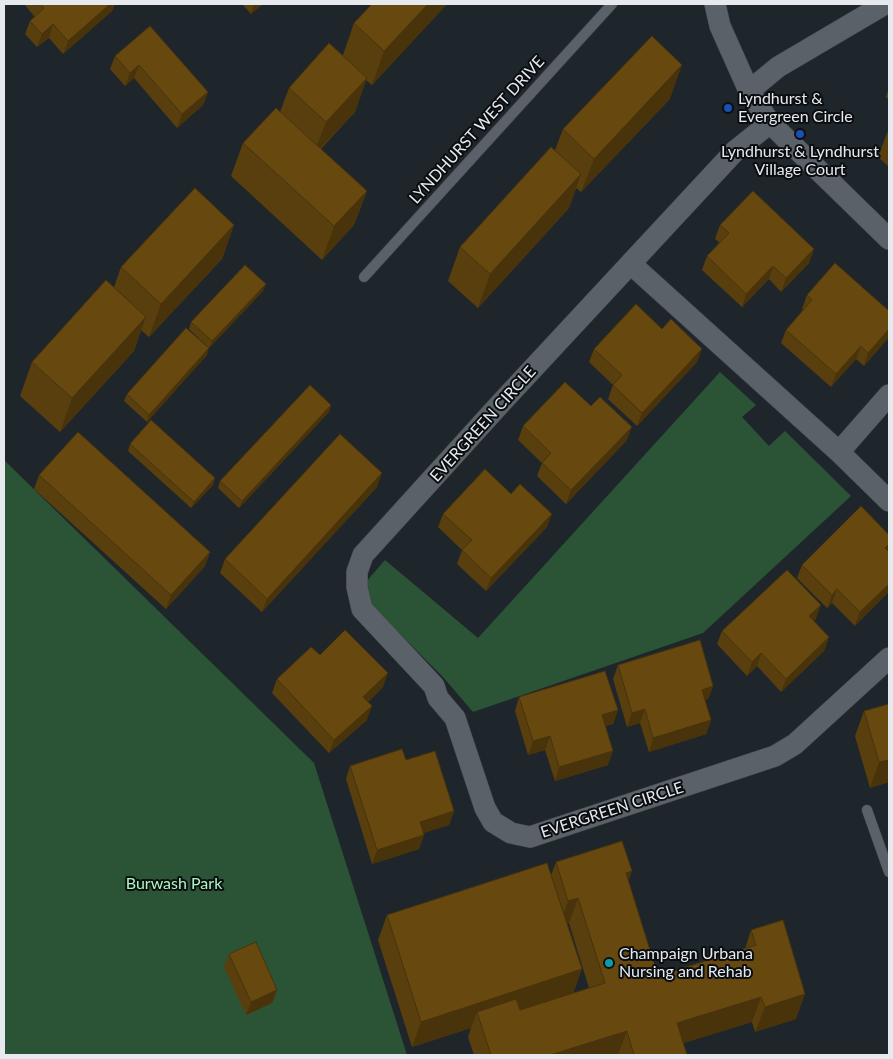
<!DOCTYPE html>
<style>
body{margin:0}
#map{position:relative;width:893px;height:1059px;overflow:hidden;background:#1f262b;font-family:Lato,sans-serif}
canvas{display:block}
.frame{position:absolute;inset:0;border:5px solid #e6eaee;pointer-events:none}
</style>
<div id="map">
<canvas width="893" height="1059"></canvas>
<div class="frame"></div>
</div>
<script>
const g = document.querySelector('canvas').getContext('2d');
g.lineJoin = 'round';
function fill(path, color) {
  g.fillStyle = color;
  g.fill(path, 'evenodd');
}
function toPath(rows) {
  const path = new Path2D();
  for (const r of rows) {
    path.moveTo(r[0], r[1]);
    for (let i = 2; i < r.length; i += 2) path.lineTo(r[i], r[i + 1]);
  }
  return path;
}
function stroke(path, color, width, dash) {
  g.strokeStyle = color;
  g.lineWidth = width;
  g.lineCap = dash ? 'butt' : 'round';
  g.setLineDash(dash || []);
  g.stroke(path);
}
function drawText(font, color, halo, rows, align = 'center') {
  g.font = font + ' Lato,sans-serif';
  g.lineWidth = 4;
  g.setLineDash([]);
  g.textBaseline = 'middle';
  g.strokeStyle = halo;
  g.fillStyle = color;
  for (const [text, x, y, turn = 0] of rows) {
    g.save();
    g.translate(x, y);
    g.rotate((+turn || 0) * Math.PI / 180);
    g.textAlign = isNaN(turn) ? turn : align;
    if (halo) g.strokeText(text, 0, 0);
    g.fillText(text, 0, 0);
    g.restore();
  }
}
fill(toPath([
 [720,372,756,405,742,417,769,446,785,431,851,496,703,633,473,712,443,677,371,605,366,582,385,560,478,638],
 [4,460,314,763,407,1055,4,1055]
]), '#2b5436');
const lane = toPath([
 [364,277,612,4],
 [867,810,889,872]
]);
const street = toPath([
 [715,4,720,26,749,91,770,123,889,239],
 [749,91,778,67,885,4],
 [770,123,735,151,500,404,363,555,357,572,357,587,362,609,434,686,438,698,455,718,485,808,493,822,511,833,530,837,775,756,795,744,889,658],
 [631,264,839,452,889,501],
 [839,452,889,395]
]);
stroke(lane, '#3e4448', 11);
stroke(street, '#3e4448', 22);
stroke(lane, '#5a6168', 10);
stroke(street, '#5a6168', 21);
fill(toPath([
 [24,4,115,4,112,11,63,54,49,38,37,47,25,34,30,21,35,17],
 [242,4,263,4,251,14],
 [447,4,372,85,366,80,355,112,321,149,367,191,354,225,322,260,231,176,243,143,280,112,289,88,343,55,354,23],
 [115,56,208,92,203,105,177,128,134,78,125,86,110,69],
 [889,87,889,100,886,97],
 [670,99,581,192,576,188,569,208,478,308,448,281,460,247,555,150,563,129],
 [889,128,889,167,878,157],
 [234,225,222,259,149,337,141,330,134,351,60,432,20,396,32,362,114,287,121,267],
 [720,225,814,249,809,263,781,292,769,279,742,307,702,270,707,256,720,243,715,239],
 [263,291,209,348,189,329,191,322],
 [807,295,889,311,889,337,864,366,856,359,831,387,781,343,786,330,803,310,802,309],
 [594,349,697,362,637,426,608,399,613,385,589,362],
 [207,355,147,422,124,401,127,394],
 [331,405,329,412,239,508,218,488,220,481],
 [523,426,627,440,566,504,537,476,542,463,518,440],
 [130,444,215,478,213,485,191,508,128,451],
 [39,475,210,552,205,566,166,609,34,489],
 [377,487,262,612,220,573,225,559],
 [443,514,547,527,486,591,457,564,462,550,438,527],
 [889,535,855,626,832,603,827,608,797,578,802,565],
 [816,619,813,621,829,637,824,651,781,692,757,666,747,676,717,644,722,631],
 [320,655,383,687,368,702,367,720,329,753,272,693,277,679],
 [618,665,713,686,708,699,705,700,711,720,706,734,649,752,640,723,627,727,613,679],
 [519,697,618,710,613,724,605,726,608,765,555,781,545,750,528,755,515,711],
 [864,711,889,782,870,788,855,736],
 [406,760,454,811,449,825,423,833,424,835,419,849,372,864,346,779,350,766],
 [556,862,628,880,658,976,745,949,751,930,796,1019,755,1032,752,1022,683,1043,687,1055,474,1055,468,1037,471,1028,412,1047,378,940,387,915,551,875],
 [569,923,589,988,574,993,567,924],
 [229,954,277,990,272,1003,246,1015,224,967]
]), '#593f0e');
fill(toPath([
 [110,4,115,4,112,11,63,54,68,41],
 [254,4,263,4,251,14],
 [428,4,447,4,372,85,384,51],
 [53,24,49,38,37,47,42,34],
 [139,65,134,78,125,86,130,73],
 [682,65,670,99,581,192,594,159],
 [367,78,355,112,313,156,326,122],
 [208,92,203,105,177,128,182,114],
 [581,174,569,208,478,308,490,274],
 [367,191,354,225,322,260,334,226],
 [234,225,222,259,149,337,161,304],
 [814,249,809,263,781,292,786,278],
 [773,266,769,279,742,307,746,294],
 [266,284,263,291,209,348,212,341],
 [146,317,134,351,60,432,72,398],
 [889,329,889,337,864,366,868,353],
 [861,346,856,359,831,387,836,374],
 [209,348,207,355,147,422,149,415],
 [702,349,697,362,637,426,642,413],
 [331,405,329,412,239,508,242,501],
 [632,427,627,440,566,504,571,490],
 [382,473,377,487,262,612,267,599],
 [215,478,213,485,191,508,194,502],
 [552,514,547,527,486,591,491,578],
 [889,544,889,552,885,548],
 [210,552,205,566,166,609,171,595],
 [889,584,889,592,855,626,860,612],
 [837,589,832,603,827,608,832,595],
 [821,605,816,619,804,630,809,616],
 [829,637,824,651,781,692,786,679],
 [761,653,757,666,747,676,752,662],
 [388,673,383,687,359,710,363,697],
 [713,686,708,699,697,703,702,690],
 [372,706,367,720,329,753,334,740],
 [645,709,640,723,627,727,632,713],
 [618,710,613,724,597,729,602,715],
 [711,720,706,734,649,752,653,738],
 [550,736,545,750,528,755,533,741],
 [613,751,608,765,555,781,559,767],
 [889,760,889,782,870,788,879,762],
 [454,811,449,825,415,836,420,822],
 [424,835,419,849,372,864,377,850],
 [632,871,623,896,626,873],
 [578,898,569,923,559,926,568,901],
 [582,969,573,994,481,1025,477,1012,471,1028,412,1047,421,1022],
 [277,990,272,1003,246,1015,251,1002],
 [805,994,796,1019,755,1032,765,1007],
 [761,997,752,1022,668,1048,677,1023],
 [627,1031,618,1055,550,1055]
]), '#48330b');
const building = toPath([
 [40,4,110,4,68,41,53,24,42,34,30,21,44,8,40,4],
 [372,4,428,4,384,51,354,23,372,4],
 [150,26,208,92,182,114,139,65,130,73,115,56,150,26],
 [652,36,682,65,594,159,563,129,652,36],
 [329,43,367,78,326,122,289,88,329,43],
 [276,108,367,191,334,226,243,143,276,108],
 [551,147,581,174,490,274,460,247,551,147],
 [195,188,234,225,161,304,121,267,195,188],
 [753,191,814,249,786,278,773,266,746,294,707,256,729,233,720,225,753,191],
 [835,263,889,311,889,329,868,353,861,346,836,374,786,330,812,300,807,295,835,263],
 [245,265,266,284,212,341,191,322,245,265],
 [106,280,146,317,72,398,32,362,106,280],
 [636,304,662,329,671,319,702,349,642,413,613,385,622,375,594,349,636,304],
 [186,328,209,348,149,415,127,394,186,328],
 [565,382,591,406,600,397,632,427,571,490,542,463,551,453,523,426,565,382],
 [310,385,331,405,242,501,220,481,310,385],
 [151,420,215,478,194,502,130,444,151,420],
 [78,432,210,552,171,595,39,475,78,432],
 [340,434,382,473,267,599,225,559,340,434],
 [485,469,511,494,520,484,552,514,491,578,462,550,472,540,443,514,485,469],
 [861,506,889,535,889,544,885,548,889,552,889,584,860,612,837,589,832,595,802,565,861,506],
 [787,570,821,605,809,616,829,637,786,679,761,653,752,662,722,631,787,570],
 [345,630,388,673,363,697,372,706,334,740,277,679,311,647,320,655,345,630],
 [700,640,713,686,702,690,711,720,653,738,645,709,632,713,618,665,700,640],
 [605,671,618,710,602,715,613,751,559,767,550,736,533,741,519,697,605,671],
 [889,704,889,760,879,762,864,711,889,704],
 [402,749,406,760,435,751,454,811,420,822,424,835,377,850,350,766,402,749],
 [622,841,632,871,626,873,658,976,756,945,751,930,783,920,805,994,765,1007,761,997,677,1023,687,1055,634,1055,627,1031,550,1055,491,1055,477,1012,516,999,520,1010,605,983,578,898,568,901,556,862,622,841],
 [547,863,582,969,421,1022,387,915,547,863],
 [256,942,277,990,251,1002,229,954,256,942]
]);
fill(building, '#674910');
stroke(building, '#48330b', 1);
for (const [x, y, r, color] of [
 [728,108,5,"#1a4fb4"],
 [800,134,5,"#1a4fb4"],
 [609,963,5,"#0f9aa8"]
]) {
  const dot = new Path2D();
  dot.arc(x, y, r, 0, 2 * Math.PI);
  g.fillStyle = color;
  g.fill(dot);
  stroke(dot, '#0b0e11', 2);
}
drawText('16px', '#e6eaee', '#0b0e11', [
 ["Lyndhurst &",738,99],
 ["Evergreen Circle",738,117],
 ["Lyndhurst & Lyndhurst",800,152,"center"],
 ["Village Court",800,170,"center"],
 ["Champaign Urbana",619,954],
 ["Nursing and Rehab",619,972]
], 'left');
drawText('16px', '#e6eaee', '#0b0e11', [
 ["LYNDHURST WEST DRIVE",477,130,-48],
 ["EVERGREEN CIRCLE",483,424,-48],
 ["EVERGREEN CIRCLE",612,810,-18]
]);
drawText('16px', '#abf8bd', '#0b0e11', [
 ["Burwash Park",174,884]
]);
</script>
